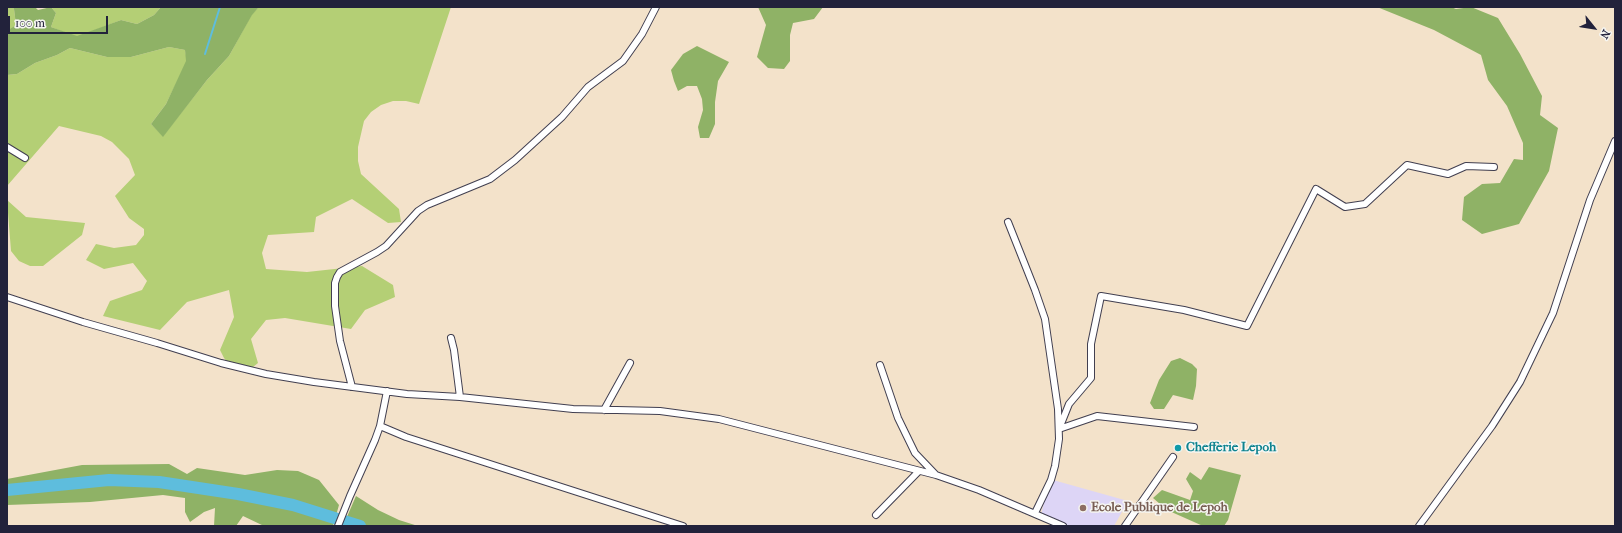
<!DOCTYPE html>
<style>
body{margin:0}
#map{position:relative;width:1622px;height:533px;overflow:hidden;background:#f3e2ca;font-family:"IM FELL French Canon",serif}
canvas{display:block}
.frame{position:absolute;inset:0;border:8px solid #22223b;pointer-events:none}
.north{position:absolute;left:1574px;top:8px;width:40px;height:40px;-webkit-text-stroke:3px #f6f6f2;paint-order:stroke;rotate:120deg;font-size:11px;font-weight:700;line-height:16px;text-align:center;color:#22223b}
.north::after{content:'';display:block;margin:auto;width:14px;height:18px;background:#22223b;clip-path:polygon(50% 0,100% 100%,50% 72%,0 100%)}
.scale{position:absolute;left:8px;top:16px;width:100px;height:18px;box-sizing:border-box;border:2px solid #22223b;border-top:0;padding-left:5px;font-size:12px;line-height:14px;white-space:nowrap;color:#22223b;-webkit-text-stroke:3px #f6f6f2;paint-order:stroke}
</style>
<div id="map">
<canvas width="1622" height="533"></canvas>
<div class="frame"></div>
<div class="north">N</div>
<div class="scale">100 m</div>
</div>
<script>
const g = document.querySelector('canvas').getContext('2d');
g.lineJoin = 'round';
function fill(path, color) {
  g.fillStyle = color;
  g.fill(path, 'evenodd');
}
function toPath(rows) {
  const path = new Path2D();
  for (const r of rows) {
    path.moveTo(r[0], r[1]);
    for (let i = 2; i < r.length; i += 2) path.lineTo(r[i], r[i + 1]);
  }
  return path;
}
function stroke(path, color, width, dash) {
  g.strokeStyle = color;
  g.lineWidth = width;
  g.lineCap = dash ? 'butt' : 'round';
  g.setLineDash(dash || []);
  g.stroke(path);
}
function drawText(font, color, halo, rows, align = 'center') {
  g.font = font + ' "IM FELL French Canon",serif';
  g.lineWidth = 3;
  g.setLineDash([]);
  g.textBaseline = 'middle';
  g.strokeStyle = halo;
  g.fillStyle = color;
  for (const [text, x, y, turn = 0] of rows) {
    g.save();
    g.translate(x, y);
    g.rotate((+turn || 0) * Math.PI / 180);
    g.textAlign = isNaN(turn) ? turn : align;
    if (halo) g.strokeText(text, 0, 0);
    g.fillText(text, 0, 0);
    g.restore();
  }
}
fill(toPath([
 [1053,480,1128,501,1114,526,1057,526,1040,519,1046,494]
]), '#ddd5f6');
fill(toPath([
 [7,7,12,7,14,9,16,25,8,32],
 [51,7,161,7,154,15,137,24,121,20,77,37,51,27,56,13],
 [259,7,451,7,419,104,406,101,393,101,381,105,371,112,364,121,358,147,358,161,361,174,399,209,401,222,388,223,352,199,316,217,314,232,268,235,262,253,266,269,307,272,362,266,393,285,395,297,365,310,351,329,285,318,266,320,251,339,258,363,253,367,246,368,229,364,224,358,220,350,234,317,229,290,187,302,160,330,103,316,110,301,142,290,147,281,133,263,104,269,86,260,96,244,114,248,136,245,144,235,144,229,129,218,115,196,135,175,129,159,112,142,101,136,59,126,7,186,7,75,17,74,35,63,57,55,70,48,107,57,131,57,169,47,185,50,187,61,166,104,151,124,163,136,207,80,229,56,252,14],
 [7,200,26,217,85,223,82,235,43,266,30,266,19,261,11,251]
]), '#b4cf75');
fill(toPath([
 [12,7,35,7,38,10,51,7,56,13,51,27,77,36,121,20,137,24,154,15,161,7,259,7,252,15,229,56,207,80,163,137,151,124,166,104,186,61,185,50,169,47,131,57,107,57,70,48,57,55,35,63,17,74,7,75,7,31,16,25,14,9],
 [758,7,823,7,814,19,793,23,790,35,790,61,784,69,768,68,757,57,766,25],
 [1377,7,1451,7,1456,9,1471,7,1498,18,1520,54,1542,96,1540,115,1558,128,1549,171,1519,224,1482,234,1462,220,1464,197,1482,184,1500,183,1514,159,1523,160,1523,143,1507,106,1488,80,1481,55,1434,30],
 [697,46,729,62,718,81,715,102,715,124,709,138,700,138,698,127,703,110,702,99,697,86,687,86,678,91,674,81,671,70,683,54],
 [1180,358,1192,364,1197,369,1196,386,1193,400,1173,395,1164,409,1154,409,1150,403,1159,380,1171,361],
 [169,464,187,474,197,468,245,475,277,470,298,471,319,480,339,505,333,526,264,526,243,516,236,526,214,526,215,508,204,512,190,522,185,512,185,498,163,495,90,502,7,505,7,479,82,465],
 [1209,467,1241,475,1228,520,1224,526,1203,526,1167,510,1153,498,1162,490,1190,500,1193,491,1186,479,1190,472,1201,480],
 [356,496,378,510,399,520,418,526,343,526]
]), '#8fb266');
stroke(toPath([
 [205,54,220,7]
]), '#5ebddd', 2);
stroke(toPath([
 [7,490,109,480,159,482,238,494,293,505,360,526]
]), '#5ebddd', 12);
const minor = toPath([
 [7,147,25,158],
 [1008,222,1035,290,1045,319,1058,409,1059,439,1055,466,1051,480,1035,513],
 [7,297,83,322,157,343,221,363,266,374,314,382,407,394,460,397,573,409,660,411,719,419,936,475,979,490,1063,526],
 [451,338,454,350,460,397],
 [880,365,898,418,915,453,936,475],
 [352,387,340,341,335,306,335,283,337,277,340,272,377,252,386,246,418,211,427,205,490,179,515,160,562,117,588,87,623,61,642,34,656,7],
 [604,410,630,363],
 [380,426,406,437,683,526],
 [1194,427,1097,416,1059,429,1069,404,1091,378,1091,344,1101,296,1184,310,1247,326,1316,189,1345,207,1365,204,1407,165,1448,174,1466,166,1494,167],
 [876,515,919,471],
 [338,526,350,496,375,440,380,426,387,391],
 [1125,526,1173,457],
 [1419,526,1492,426,1520,382,1553,313,1590,200,1615,141]
]);
stroke(minor, '#413f50', 8);
stroke(minor, '#fff', 6);
for (const [x, y, r, color] of [
 [1178,448,4,"#0f9aa8"],
 [1083,508,4,"#8d6e63"]
]) {
  const dot = new Path2D();
  dot.arc(x, y, r, 0, 2 * Math.PI);
  g.fillStyle = color;
  g.fill(dot);
  stroke(dot, '#f6f6f2', 1.5);
}
drawText('bold 13px', '#0d838f', '#f6f6f2', [
 ["Chefferie Lepoh",1186,448]
], 'left');
drawText('bold 13px', '#785e54', '#f6f6f2', [
 ["Ecole Publique de Lepoh",1091,508]
], 'left');
</script>
